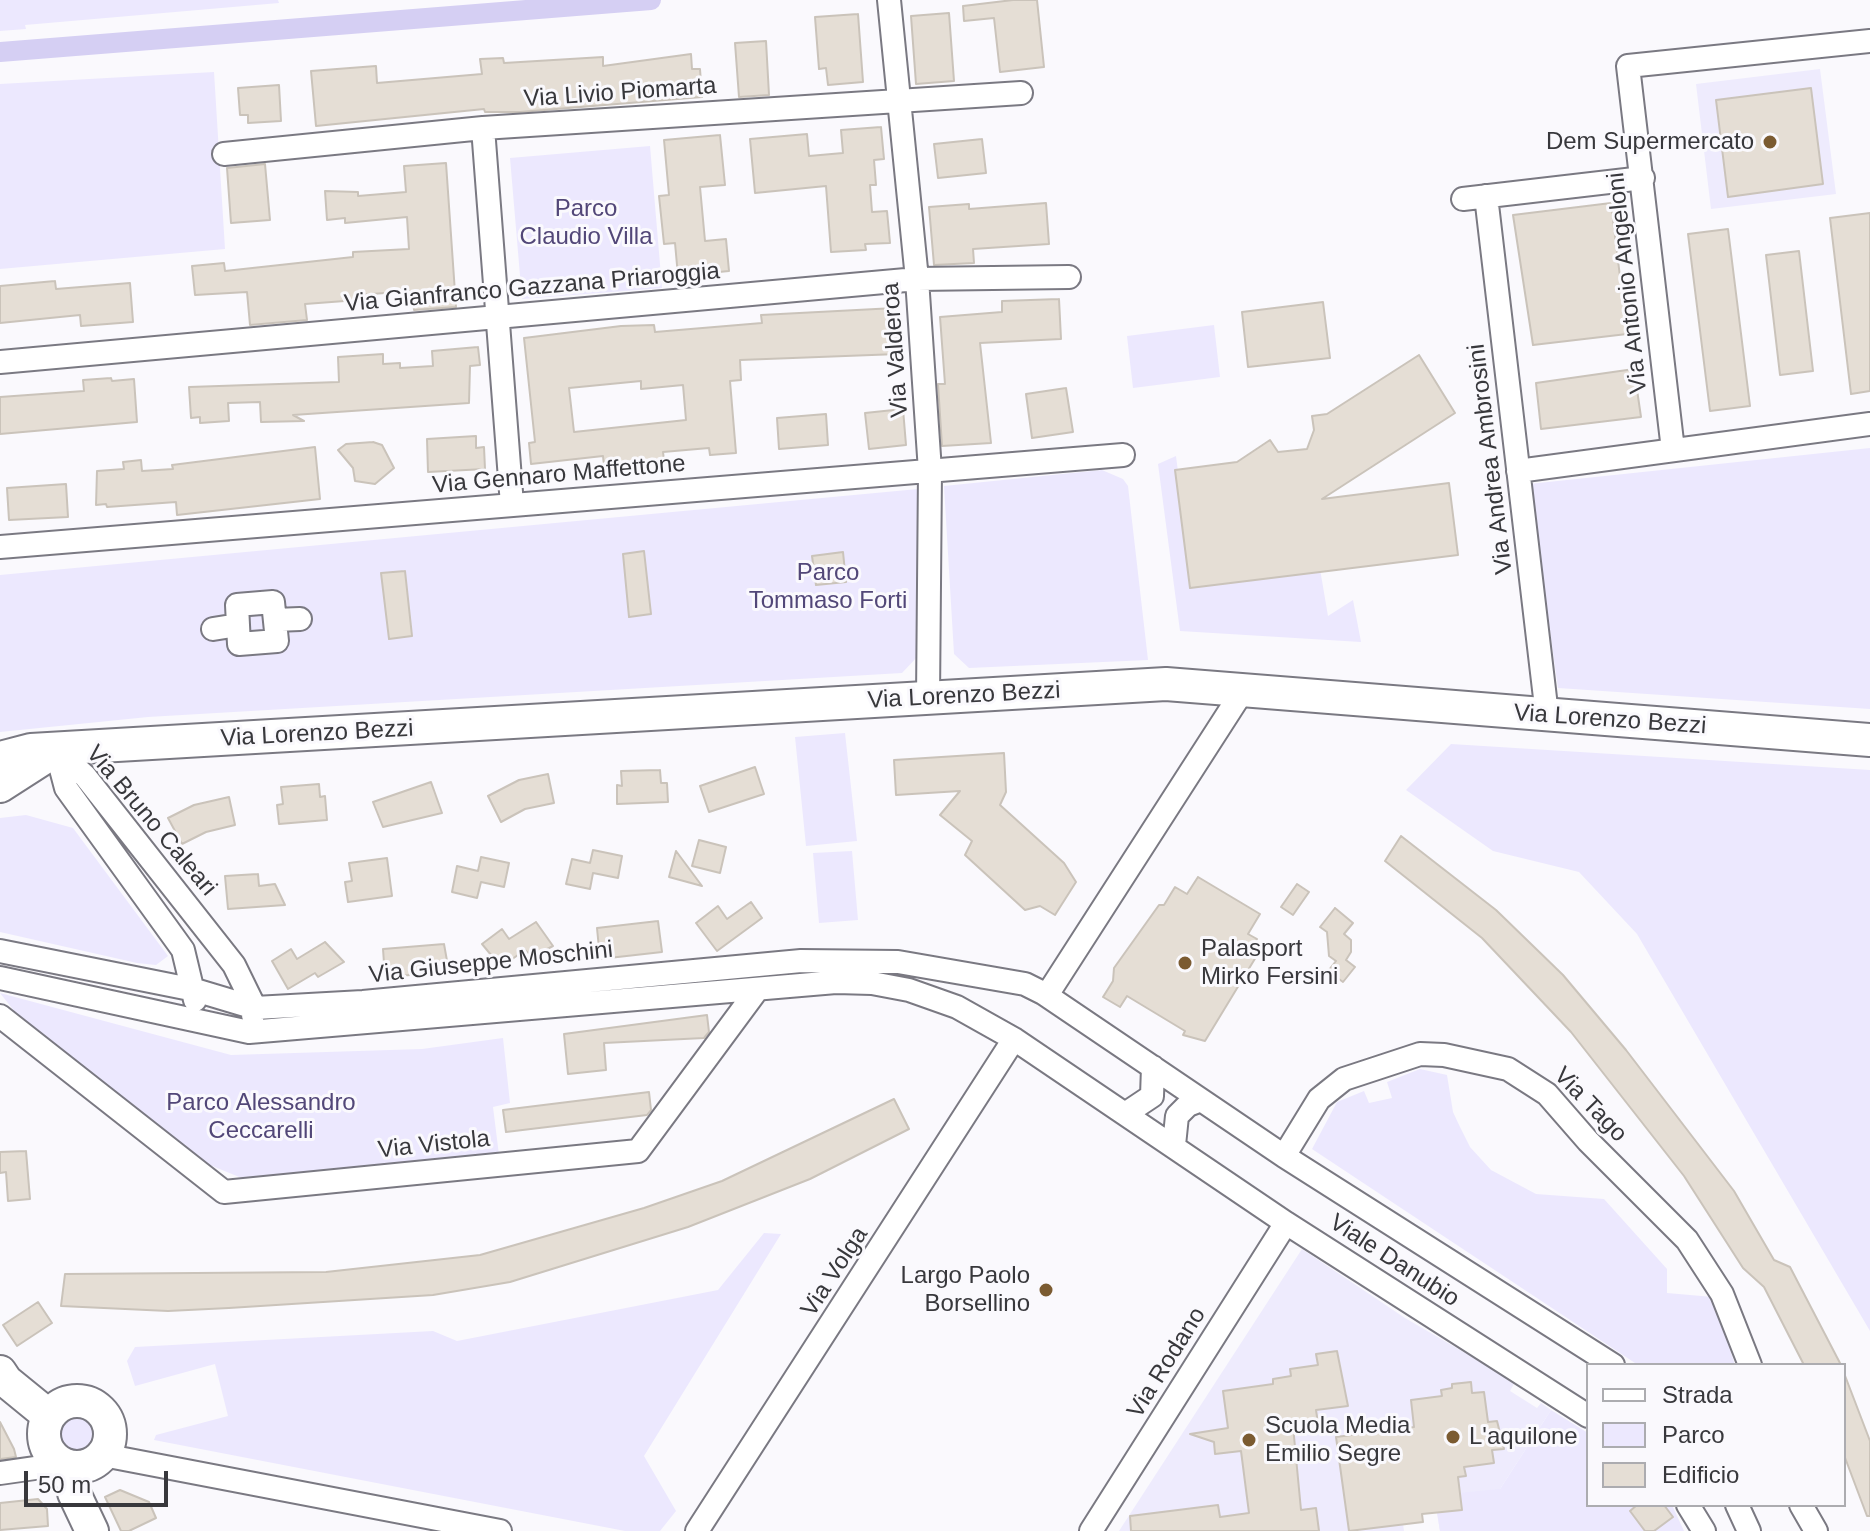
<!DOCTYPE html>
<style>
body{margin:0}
#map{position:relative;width:1870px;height:1531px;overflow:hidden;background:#faf9fd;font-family:Helvetica,sans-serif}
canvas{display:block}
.legend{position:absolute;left:1586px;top:1363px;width:260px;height:144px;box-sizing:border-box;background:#faf9fd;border:2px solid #acacb0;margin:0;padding:10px 14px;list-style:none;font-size:24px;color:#38383c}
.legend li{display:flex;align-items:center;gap:16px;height:40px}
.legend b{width:40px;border:2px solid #acacb0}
.scale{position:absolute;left:24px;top:1471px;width:144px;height:36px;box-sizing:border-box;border:4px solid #38383c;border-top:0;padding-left:10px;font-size:24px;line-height:28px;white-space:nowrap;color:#38383c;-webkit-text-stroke:6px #faf9fd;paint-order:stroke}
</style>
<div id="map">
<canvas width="1870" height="1531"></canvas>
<ul class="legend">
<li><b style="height:10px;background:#fff"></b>Strada</li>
<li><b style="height:22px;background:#ece8fe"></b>Parco</li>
<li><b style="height:22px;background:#e5ded5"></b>Edificio</li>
</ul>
<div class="scale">50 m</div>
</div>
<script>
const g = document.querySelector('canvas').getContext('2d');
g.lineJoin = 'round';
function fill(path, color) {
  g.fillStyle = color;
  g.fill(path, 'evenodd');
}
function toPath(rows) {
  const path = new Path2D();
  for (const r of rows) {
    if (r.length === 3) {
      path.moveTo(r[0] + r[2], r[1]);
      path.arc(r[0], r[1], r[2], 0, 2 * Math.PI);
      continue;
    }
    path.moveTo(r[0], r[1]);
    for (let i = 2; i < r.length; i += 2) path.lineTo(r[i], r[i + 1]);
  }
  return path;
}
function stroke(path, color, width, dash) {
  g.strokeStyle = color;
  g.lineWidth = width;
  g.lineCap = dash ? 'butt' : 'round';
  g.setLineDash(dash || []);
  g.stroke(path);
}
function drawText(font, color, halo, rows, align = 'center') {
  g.font = font + ' Helvetica,sans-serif';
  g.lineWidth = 6;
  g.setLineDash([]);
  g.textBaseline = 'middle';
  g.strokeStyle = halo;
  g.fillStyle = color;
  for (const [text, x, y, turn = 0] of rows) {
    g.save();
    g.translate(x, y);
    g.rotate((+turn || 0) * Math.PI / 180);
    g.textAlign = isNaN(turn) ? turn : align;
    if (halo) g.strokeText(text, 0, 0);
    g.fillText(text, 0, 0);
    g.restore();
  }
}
fill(toPath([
 [1820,69,1836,194,1711,209,1696,84],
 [1302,1249,1405,1318,1515,1382,1510,1391,1537,1408,1541,1403,1551,1410,1500,1489,1440,1531,1436,1504,1405,1446,1401,1426,1390,1429,1404,1531,1119,1531]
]), '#eeebfd');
fill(toPath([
 [0,0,278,0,279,3,25,25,26,29,0,31],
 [214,72,225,249,0,269,0,84],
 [650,146,662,288,522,299,510,158],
 [1214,325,1220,377,1133,388,1127,336],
 [1870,448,1870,709,1558,688,1529,484],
 [1176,456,1192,582,1320,569,1328,616,1353,600,1361,642,1180,631,1158,464],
 [1102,470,1123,479,1128,486,1148,660,969,668,954,654,944,486],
 [918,489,919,655,902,673,148,717,0,732,0,575],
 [845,733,857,841,806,846,795,737],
 [1451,744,1870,770,1870,1331,1637,934,1579,872,1493,851,1406,790],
 [26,815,73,828,168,956,156,965,137,963,0,932,0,818],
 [852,851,858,920,819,923,813,853],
 [0,993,231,1055,422,1049,503,1038,510,1103,493,1107,499,1155,249,1181,205,1163,15,1012],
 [1420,1069,1447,1075,1453,1112,1460,1127,1470,1147,1491,1170,1536,1194,1604,1199,1667,1269,1667,1293,1713,1297,1735,1365,1638,1365,1312,1149,1337,1102,1364,1091,1369,1103,1392,1098,1387,1082],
 [764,1233,781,1234,644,1456,676,1511,660,1531,625,1531,154,1440,156,1435,228,1416,215,1364,135,1386,127,1361,135,1347,433,1331,457,1341,718,1290],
 [1551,1410,1588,1433,1588,1505,1672,1505,1684,1531,1440,1531,1437,1513,1462,1510,1460,1493,1500,1489],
 [79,1434,22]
]), '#ece8fe');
stroke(toPath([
 [0,52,651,0]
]), '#d5cff3', 20);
const building = toPath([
 [1013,0,1037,0,1044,67,1000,72,994,18,964,21,963,6,1013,0],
 [949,13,954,81,916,84,911,16,949,13],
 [858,14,863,82,828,85,826,68,819,69,815,17,858,14],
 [766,41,769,95,739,97,735,43,766,41],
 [691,54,692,69,700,69,702,97,520,112,485,112,484,109,316,126,311,71,376,66,377,83,482,74,480,59,503,58,504,63,603,57,603,66,691,54],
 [279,85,281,121,248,123,248,115,240,115,238,88,279,85],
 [1811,88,1823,184,1728,197,1716,100,1811,88],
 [881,127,884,159,874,160,876,185,870,185,872,212,887,211,890,243,865,244,866,250,831,252,826,186,755,193,750,139,807,134,809,156,843,153,841,130,881,127],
 [720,135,725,185,700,187,705,241,726,239,729,271,678,276,675,243,664,244,659,196,669,195,664,140,720,135],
 [982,139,986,173,938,178,934,144,982,139],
 [446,163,456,307,414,310,412,291,358,295,358,300,305,304,307,320,250,325,247,292,195,295,192,266,224,263,225,271,353,257,353,252,409,249,407,217,345,223,345,218,327,220,325,191,358,192,358,196,406,192,404,166,446,163],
 [265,164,270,220,231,223,227,168,265,164],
 [1046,203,1049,244,973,249,974,263,934,265,929,207,969,204,969,209,1046,203],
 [1611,203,1627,334,1533,345,1513,215,1611,203],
 [1870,213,1870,391,1851,394,1830,218,1870,213],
 [1728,229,1750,406,1710,411,1688,234,1728,229],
 [1799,251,1813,371,1780,375,1766,255,1799,251],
 [55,281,56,289,130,283,133,322,81,326,80,315,0,323,0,286,55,281],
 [1059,299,1061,339,980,343,991,443,942,446,938,384,945,384,940,317,1002,312,1002,301,1059,299],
 [1323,302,1330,358,1248,367,1242,312,1323,302],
 [895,308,898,354,740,360,741,380,730,381,736,453,710,455,709,448,663,452,664,460,604,466,603,456,531,464,529,443,535,442,524,338,621,326,654,325,655,332,762,323,761,315,895,308],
 [641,381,641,389,683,385,686,420,574,432,569,388,641,381],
 [478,347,480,365,470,366,469,403,293,415,304,421,261,422,260,402,228,403,229,421,200,423,200,417,191,418,189,387,339,382,338,357,383,354,383,364,400,363,400,368,433,366,432,351,478,347],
 [1419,355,1455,413,1322,499,1449,483,1458,555,1190,588,1175,470,1237,462,1270,440,1278,452,1307,449,1314,430,1312,416,1327,414,1419,355],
 [1634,369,1641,417,1541,429,1536,383,1634,369],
 [111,378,112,381,134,379,137,422,0,434,0,397,84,391,83,380,111,378],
 [1066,388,1073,432,1032,438,1026,394,1066,388],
 [903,409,906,445,869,449,865,413,903,409],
 [826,414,828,445,779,449,777,418,826,414],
 [476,436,476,448,484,447,485,469,428,472,427,439,476,436],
 [373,442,382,445,394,468,375,484,355,481,353,468,338,450,346,444,373,442],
 [315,447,320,499,177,515,176,502,107,507,106,504,96,505,97,471,124,469,123,462,141,460,142,471,173,469,172,465,315,447],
 [66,484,68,517,9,520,7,488,66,484],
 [644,551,651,614,629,617,623,554,644,551],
 [843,552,846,582,816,585,812,556,843,552],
 [405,571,412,636,389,639,381,573,405,571],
 [1004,753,1006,792,1000,805,1064,863,1076,882,1055,915,1040,906,1025,910,965,855,972,841,940,815,960,791,896,795,894,760,1004,753],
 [755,767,764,794,709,812,700,786,755,767],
 [660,770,661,783,667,783,668,802,617,804,617,785,622,786,621,771,660,770],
 [548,774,554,803,525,809,501,822,488,796,519,780,548,774],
 [431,782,442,813,383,827,373,802,431,782],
 [319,784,320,797,325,796,327,820,279,824,277,805,283,804,281,787,319,784],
 [229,797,235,825,206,832,182,844,168,818,194,805,229,797],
 [1401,836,1496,910,1563,975,1626,1050,1734,1191,1774,1260,1790,1267,1841,1365,1804,1365,1764,1287,1743,1268,1684,1176,1571,1032,1482,938,1385,861,1401,836],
 [699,840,726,847,720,873,692,866,699,840],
 [593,850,622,856,618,878,593,873,590,889,566,884,572,859,590,863,593,850],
 [676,851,702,886,669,877,676,851],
 [481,857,509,863,504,887,481,882,477,898,452,892,457,866,478,871,481,857],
 [387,858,392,896,348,902,345,882,352,881,349,863,387,858],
 [258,874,259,886,275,884,285,905,228,909,225,876,258,874],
 [1198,877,1260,914,1248,934,1257,939,1249,952,1256,957,1205,1041,1183,1035,1185,1031,1127,996,1120,1007,1103,997,1113,981,1114,968,1159,905,1164,905,1175,887,1187,894,1198,877],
 [1297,884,1309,892,1293,915,1281,907,1297,884],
 [751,902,762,918,717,951,696,923,718,906,727,919,751,902],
 [1335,908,1353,923,1344,934,1351,940,1351,952,1346,960,1355,967,1343,982,1328,971,1336,961,1329,956,1327,932,1320,927,1335,908],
 [658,921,662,952,600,959,597,928,658,921],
 [536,922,553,946,532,957,525,950,501,967,482,944,502,929,509,939,536,922],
 [325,942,344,962,318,977,315,973,288,989,272,961,291,949,297,959,325,942],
 [444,944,449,972,385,977,383,949,444,944],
 [707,1015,709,1032,704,1038,604,1043,606,1070,568,1074,564,1034,707,1015],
 [649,1092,651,1110,647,1115,506,1132,503,1110,649,1092],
 [894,1099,909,1129,810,1179,688,1227,510,1282,433,1295,229,1308,168,1311,61,1306,65,1274,326,1272,480,1255,644,1208,722,1181,894,1099],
 [26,1151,30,1199,8,1201,6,1172,0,1173,0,1152,26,1151],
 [38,1302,52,1323,17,1346,3,1325,38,1302],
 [1337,1351,1348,1406,1316,1410,1318,1423,1293,1426,1301,1510,1316,1508,1319,1531,1131,1531,1130,1516,1218,1505,1220,1517,1249,1513,1241,1451,1215,1454,1214,1442,1190,1434,1228,1428,1223,1391,1273,1384,1273,1379,1291,1376,1290,1369,1318,1365,1316,1354,1337,1351],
 [1844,1373,1870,1441,1870,1516,1867,1516,1844,1455,1844,1373],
 [1471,1382,1472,1393,1484,1392,1488,1422,1497,1421,1504,1449,1492,1450,1494,1463,1464,1467,1466,1476,1458,1477,1462,1510,1422,1514,1423,1522,1349,1531,1336,1437,1414,1427,1411,1400,1442,1396,1441,1390,1452,1388,1452,1384,1471,1382],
 [0,1422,14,1449,16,1457,0,1459,0,1422],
 [120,1490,149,1502,156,1518,129,1531,121,1531,105,1497,120,1490],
 [38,1499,47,1509,48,1526,0,1530,0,1503,38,1499],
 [1637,1505,1664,1505,1673,1517,1654,1531,1645,1531,1630,1511,1637,1505]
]);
fill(building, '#e5ded5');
stroke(building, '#cac3ba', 2);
const street = toPath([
 [889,0,917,279,930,471,928,698],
 [483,128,512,505],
 [224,154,483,128,1021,93],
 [1486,196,1547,715],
 [1463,199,1643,178],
 [0,362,917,279,1069,277],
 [1673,450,1628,66,1870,41],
 [1518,471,1870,424],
 [0,547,1123,455],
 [275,620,300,619],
 [213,629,238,625,239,644,277,641,273,602,237,605,238,625],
 [56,750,85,776,234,965,255,1008,253,1015],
 [56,750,66,788,183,950,195,1000],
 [0,951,195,990,255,1008,363,1002,801,961,898,962,1025,984,1043,993,1284,1156,1613,1365],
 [0,978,249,1032,836,982,872,983,909,990,957,1007,1014,1039,1286,1223,1588,1416],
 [1047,995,1242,692],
 [0,1016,224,1192,638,1151,757,990],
 [1128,1112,1152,1096,1153,1067],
 [1174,1145,1177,1116,1188,1105,1201,1100],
 [1284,1156,1319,1099,1344,1079,1420,1054,1444,1055,1508,1069,1547,1094,1588,1141,1687,1240,1722,1294,1750,1365],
 [103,1455,500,1531],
 [0,1473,63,1464],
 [1688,1505,1704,1531],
 [1737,1505,1749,1531],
 [1801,1505,1816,1531],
 [697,1531,1014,1039],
 [1091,1531,1286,1223]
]);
const secondary = toPath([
 [0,758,31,750,1166,684,1870,740],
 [0,786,53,752],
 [0,1372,6,1381,49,1416],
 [77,1434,33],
 [71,1467,74,1493,92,1531]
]);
stroke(street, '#7a7982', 26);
stroke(secondary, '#7a7982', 36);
stroke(street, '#fff', 22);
stroke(secondary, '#fff', 32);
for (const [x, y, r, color] of [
 [1770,142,8,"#7b5b31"],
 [1185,963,8,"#7b5b31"],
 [1046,1290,8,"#7b5b31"],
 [1453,1437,8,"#7b5b31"],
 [1249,1440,8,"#7b5b31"]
]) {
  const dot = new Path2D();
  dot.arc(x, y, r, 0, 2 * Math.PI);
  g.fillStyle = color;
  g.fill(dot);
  stroke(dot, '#faf9fd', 3);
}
drawText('24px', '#38383c', '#faf9fd', [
 ["Via Livio Piomarta",620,93,-4],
 ["Via Antonio Angeloni",1628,283,-96],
 ["Via Gianfranco Gazzana Priaroggia",532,288,-5],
 ["Via Valderoa",896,350,-94],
 ["Via Andrea Ambrosini",1491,459,-97],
 ["Via Gennaro Maffettone",559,475,-5],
 ["Via Lorenzo Bezzi",964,696,-3],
 ["Via Lorenzo Bezzi",1610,720,4],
 ["Via Lorenzo Bezzi",317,734,-3],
 ["Via Bruno Caleari",151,821,50],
 ["Via Giuseppe Moschini",491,963,-6],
 ["Via Tago",1590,1105,46],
 ["Via Vistola",434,1145,-6],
 ["Viale Danubio",1394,1261,33],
 ["Via Volga",835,1272,-57],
 ["Via Rodano",1167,1363,-58]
]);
drawText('24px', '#38383c', '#faf9fd', [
 ["Dem Supermercato",1754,142,"right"],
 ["Palasport",1201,949],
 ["Mirko Fersini",1201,977],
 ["Largo Paolo",1030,1276,"right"],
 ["Borsellino",1030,1304,"right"],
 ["Scuola Media",1265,1426],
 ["Emilio Segre",1265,1454],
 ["L'aquilone",1469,1437]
], 'left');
drawText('24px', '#524778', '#faf9fd', [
 ["Parco",586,209],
 ["Claudio Villa",586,237],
 ["Parco",828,573],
 ["Tommaso Forti",828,601],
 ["Parco Alessandro",261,1103],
 ["Ceccarelli",261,1131]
]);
</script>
